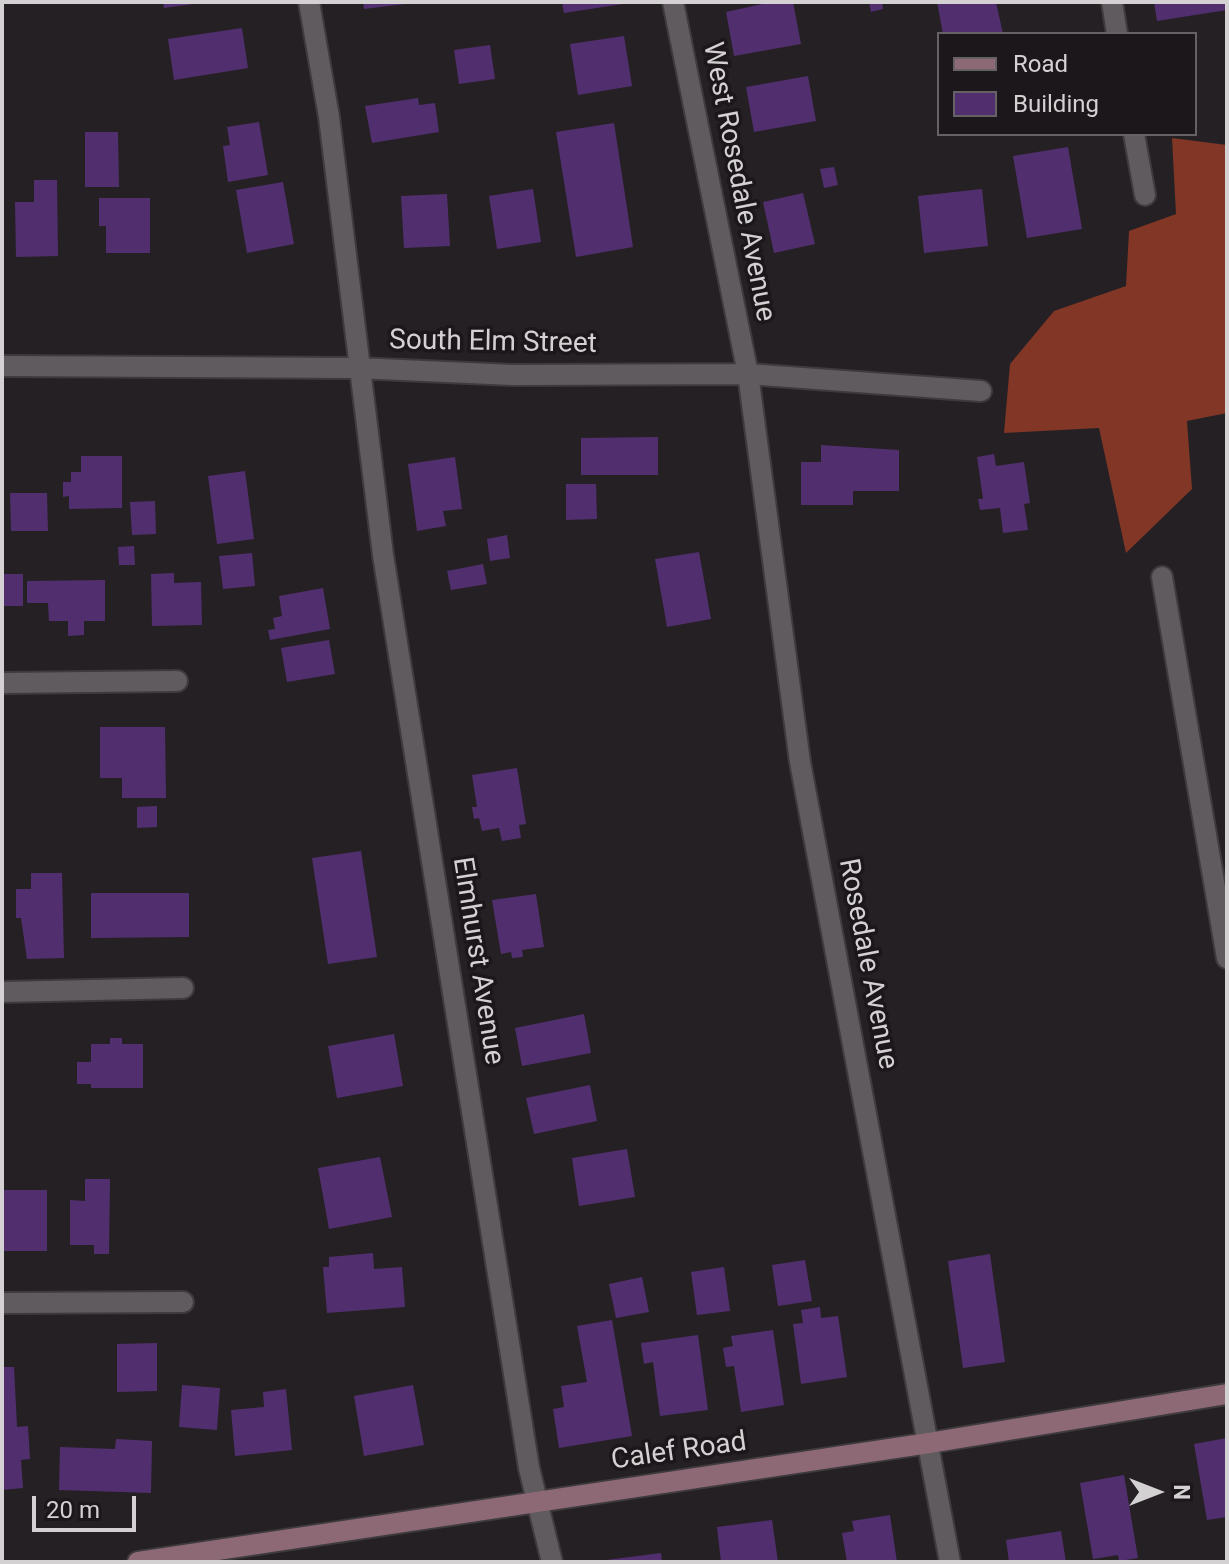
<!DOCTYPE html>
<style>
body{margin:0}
#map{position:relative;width:1229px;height:1564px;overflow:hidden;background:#252024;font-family:Roboto,sans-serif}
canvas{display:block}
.frame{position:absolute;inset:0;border:4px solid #d4d1d3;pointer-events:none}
.legend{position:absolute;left:937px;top:32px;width:260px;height:104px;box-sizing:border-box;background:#1b171a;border:2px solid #656164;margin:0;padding:10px 14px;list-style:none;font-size:24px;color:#d4d1d3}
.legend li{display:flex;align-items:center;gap:16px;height:40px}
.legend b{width:40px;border:2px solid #656164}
.north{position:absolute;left:1117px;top:1452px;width:80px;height:80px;-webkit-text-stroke:6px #1b171a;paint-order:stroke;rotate:90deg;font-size:22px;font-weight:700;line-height:32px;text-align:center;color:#d4d1d3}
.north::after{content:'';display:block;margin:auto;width:28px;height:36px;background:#d4d1d3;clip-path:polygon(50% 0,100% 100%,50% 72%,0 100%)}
.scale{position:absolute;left:32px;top:1496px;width:104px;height:36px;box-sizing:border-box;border:4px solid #d4d1d3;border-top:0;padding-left:10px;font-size:24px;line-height:28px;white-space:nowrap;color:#d4d1d3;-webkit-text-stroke:6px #1b171a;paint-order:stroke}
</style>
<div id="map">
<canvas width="1229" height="1564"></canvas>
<div class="frame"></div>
<ul class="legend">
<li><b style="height:10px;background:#8c6974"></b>Road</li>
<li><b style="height:22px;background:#512f6e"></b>Building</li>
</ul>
<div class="north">N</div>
<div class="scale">20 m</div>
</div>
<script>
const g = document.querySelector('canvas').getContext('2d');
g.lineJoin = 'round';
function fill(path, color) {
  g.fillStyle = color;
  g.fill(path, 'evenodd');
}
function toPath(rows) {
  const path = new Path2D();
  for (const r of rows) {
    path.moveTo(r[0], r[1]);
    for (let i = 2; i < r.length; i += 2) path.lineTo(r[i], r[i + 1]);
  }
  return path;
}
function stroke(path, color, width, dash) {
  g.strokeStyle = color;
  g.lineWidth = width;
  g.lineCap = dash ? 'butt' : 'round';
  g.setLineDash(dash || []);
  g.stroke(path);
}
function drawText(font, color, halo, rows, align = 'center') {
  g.font = font + ' Roboto,sans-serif';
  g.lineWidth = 7;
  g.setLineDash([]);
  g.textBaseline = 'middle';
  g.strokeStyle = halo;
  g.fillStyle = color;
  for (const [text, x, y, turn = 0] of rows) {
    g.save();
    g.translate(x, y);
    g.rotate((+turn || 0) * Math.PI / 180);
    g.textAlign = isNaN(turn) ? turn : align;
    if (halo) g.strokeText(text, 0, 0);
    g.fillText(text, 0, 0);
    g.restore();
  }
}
fill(toPath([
 [1172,138,1227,145,1227,413,1187,421,1192,489,1126,553,1099,428,1004,433,1010,364,1054,311,1126,286,1129,231,1176,214]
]), '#813626');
fill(toPath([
 [163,2,194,2,194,4,164,8],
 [363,2,405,2,405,4,364,9],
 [562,2,623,2,623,4,564,13],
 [771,2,793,2,801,44,734,56,726,12],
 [869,2,882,2,883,9,871,12],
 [937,2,996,2,1003,34,943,34],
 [1154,2,1226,2,1227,10,1157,21],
 [242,28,248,68,174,80,168,39],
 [624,36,632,86,578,95,570,44],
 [490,45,495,79,459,84,454,50],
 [808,76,816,121,754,132,746,87],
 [418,98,419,105,435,103,439,132,372,143,365,106],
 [259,122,268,175,228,182,223,146,230,145,227,127],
 [614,123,633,247,576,257,556,132],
 [85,132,118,132,119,187,85,187],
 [1068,147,1082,229,1027,238,1013,156],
 [834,167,838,185,824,188,820,169],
 [34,180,57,180,58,256,16,257,15,202,34,202],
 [283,182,294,244,247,253,236,190],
 [533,189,541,242,497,249,489,196],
 [982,189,988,246,924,253,918,196],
 [803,193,815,244,774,253,763,202],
 [447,194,450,246,404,248,401,196],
 [99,198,150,198,150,253,106,253,106,226,99,226],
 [658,437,658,475,581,475,581,438],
 [821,445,899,450,899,491,853,491,853,505,801,505,801,462,821,462],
 [994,454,996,466,1024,462,1030,503,1024,504,1028,530,1003,533,1000,508,980,510,978,499,983,499,977,457],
 [81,456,122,456,122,508,69,509,69,496,63,497,63,482,71,482,71,472,81,472],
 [455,457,462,509,443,511,446,526,417,531,408,464],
 [245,471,254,539,217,544,208,476],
 [566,484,596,484,597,519,566,520],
 [10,493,47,493,48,531,11,531],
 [155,501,156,534,132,535,130,502],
 [507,535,510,558,490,561,487,539],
 [134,546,135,565,119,565,118,547],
 [699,552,711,619,667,627,655,559],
 [252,553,255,586,223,589,219,556],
 [483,564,487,584,451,590,447,571],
 [174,573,174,583,201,582,202,625,152,626,151,574],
 [2,574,23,574,23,606,2,606],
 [105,580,105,621,84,621,84,635,68,636,68,621,49,621,48,603,27,603,27,581],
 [323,588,330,629,270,640,268,630,275,629,273,618,282,616,279,596],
 [329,640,335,674,287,682,281,648],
 [100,727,165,727,166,798,122,798,122,778,100,778],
 [517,768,526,824,519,825,521,838,502,841,499,828,482,831,479,818,474,819,472,807,477,807,472,775],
 [157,806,157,827,137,828,137,807],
 [361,851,377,957,328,964,312,858],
 [31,873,62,873,64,958,27,959,21,918,16,918,16,889,31,889],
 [91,893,189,893,189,937,91,938],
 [536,894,544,947,522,950,523,957,512,958,511,952,501,954,492,900],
 [584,1014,591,1053,522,1066,515,1028],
 [394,1034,403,1086,337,1098,328,1046],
 [110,1038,122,1038,122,1044,143,1044,143,1088,91,1088,91,1084,77,1084,77,1062,91,1062,91,1044,110,1044],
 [590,1085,597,1121,534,1134,526,1098],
 [627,1149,635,1197,579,1206,572,1158],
 [380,1157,392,1217,329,1229,318,1168],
 [85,1179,110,1179,109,1254,94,1254,94,1245,70,1245,70,1200,85,1201],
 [2,1190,47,1190,47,1251,2,1251],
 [373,1253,374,1269,402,1267,405,1307,327,1313,323,1267,329,1267,329,1257],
 [990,1254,1005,1362,963,1368,948,1261],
 [805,1260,812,1301,778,1306,772,1265],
 [724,1267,730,1311,697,1315,691,1272],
 [642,1277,649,1312,616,1318,609,1284],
 [820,1307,821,1318,838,1316,847,1377,801,1384,793,1324,803,1323,801,1310],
 [612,1320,632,1436,559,1448,553,1409,564,1407,561,1386,587,1382,577,1326],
 [773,1330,784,1405,741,1412,734,1366,726,1367,723,1348,733,1346,731,1336],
 [698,1335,708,1410,660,1416,653,1362,644,1364,641,1343],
 [157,1343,157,1391,117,1392,117,1344],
 [2,1367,14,1367,17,1427,28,1426,30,1459,21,1460,23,1488,2,1490],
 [182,1385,220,1388,217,1430,179,1427],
 [413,1385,424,1445,364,1456,354,1396],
 [286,1389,292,1450,235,1456,231,1410,264,1407,263,1392],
 [1227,1438,1227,1517,1207,1520,1194,1444],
 [116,1439,152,1441,151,1493,59,1490,60,1447,115,1449],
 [1124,1475,1138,1558,1119,1561,1118,1555,1093,1559,1080,1483],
 [890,1515,897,1562,847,1562,842,1533,854,1531,852,1521],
 [772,1520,778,1562,721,1562,717,1527],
 [1061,1531,1066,1562,1009,1562,1006,1540],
 [661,1553,662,1562,607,1562,606,1560]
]), '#512f6e');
const minor = toPath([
 [309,2,329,117,383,555,529,1468,552,1562],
 [673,2,748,374,800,762,950,1562],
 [1112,2,1117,34],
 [1134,134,1145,195],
 [2,366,357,368,513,375,748,374,981,391],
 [1162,577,1227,958],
 [2,683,177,681],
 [2,992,183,988],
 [2,1303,183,1302]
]);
const secondary = toPath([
 [138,1562,929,1443,1227,1394]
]);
stroke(minor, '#3e3a3d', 24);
stroke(secondary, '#3e3a3d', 24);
stroke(minor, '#605b5f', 20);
stroke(secondary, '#8c6974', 20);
drawText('28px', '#d4d1d3', '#1b171a', [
 ["West Rosedale Avenue",738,182,79],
 ["South Elm Street",493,343,1],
 ["Elmhurst Avenue",477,961,81],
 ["Rosedale Avenue",867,964,79],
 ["Calef Road",679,1452,-8]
]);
</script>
